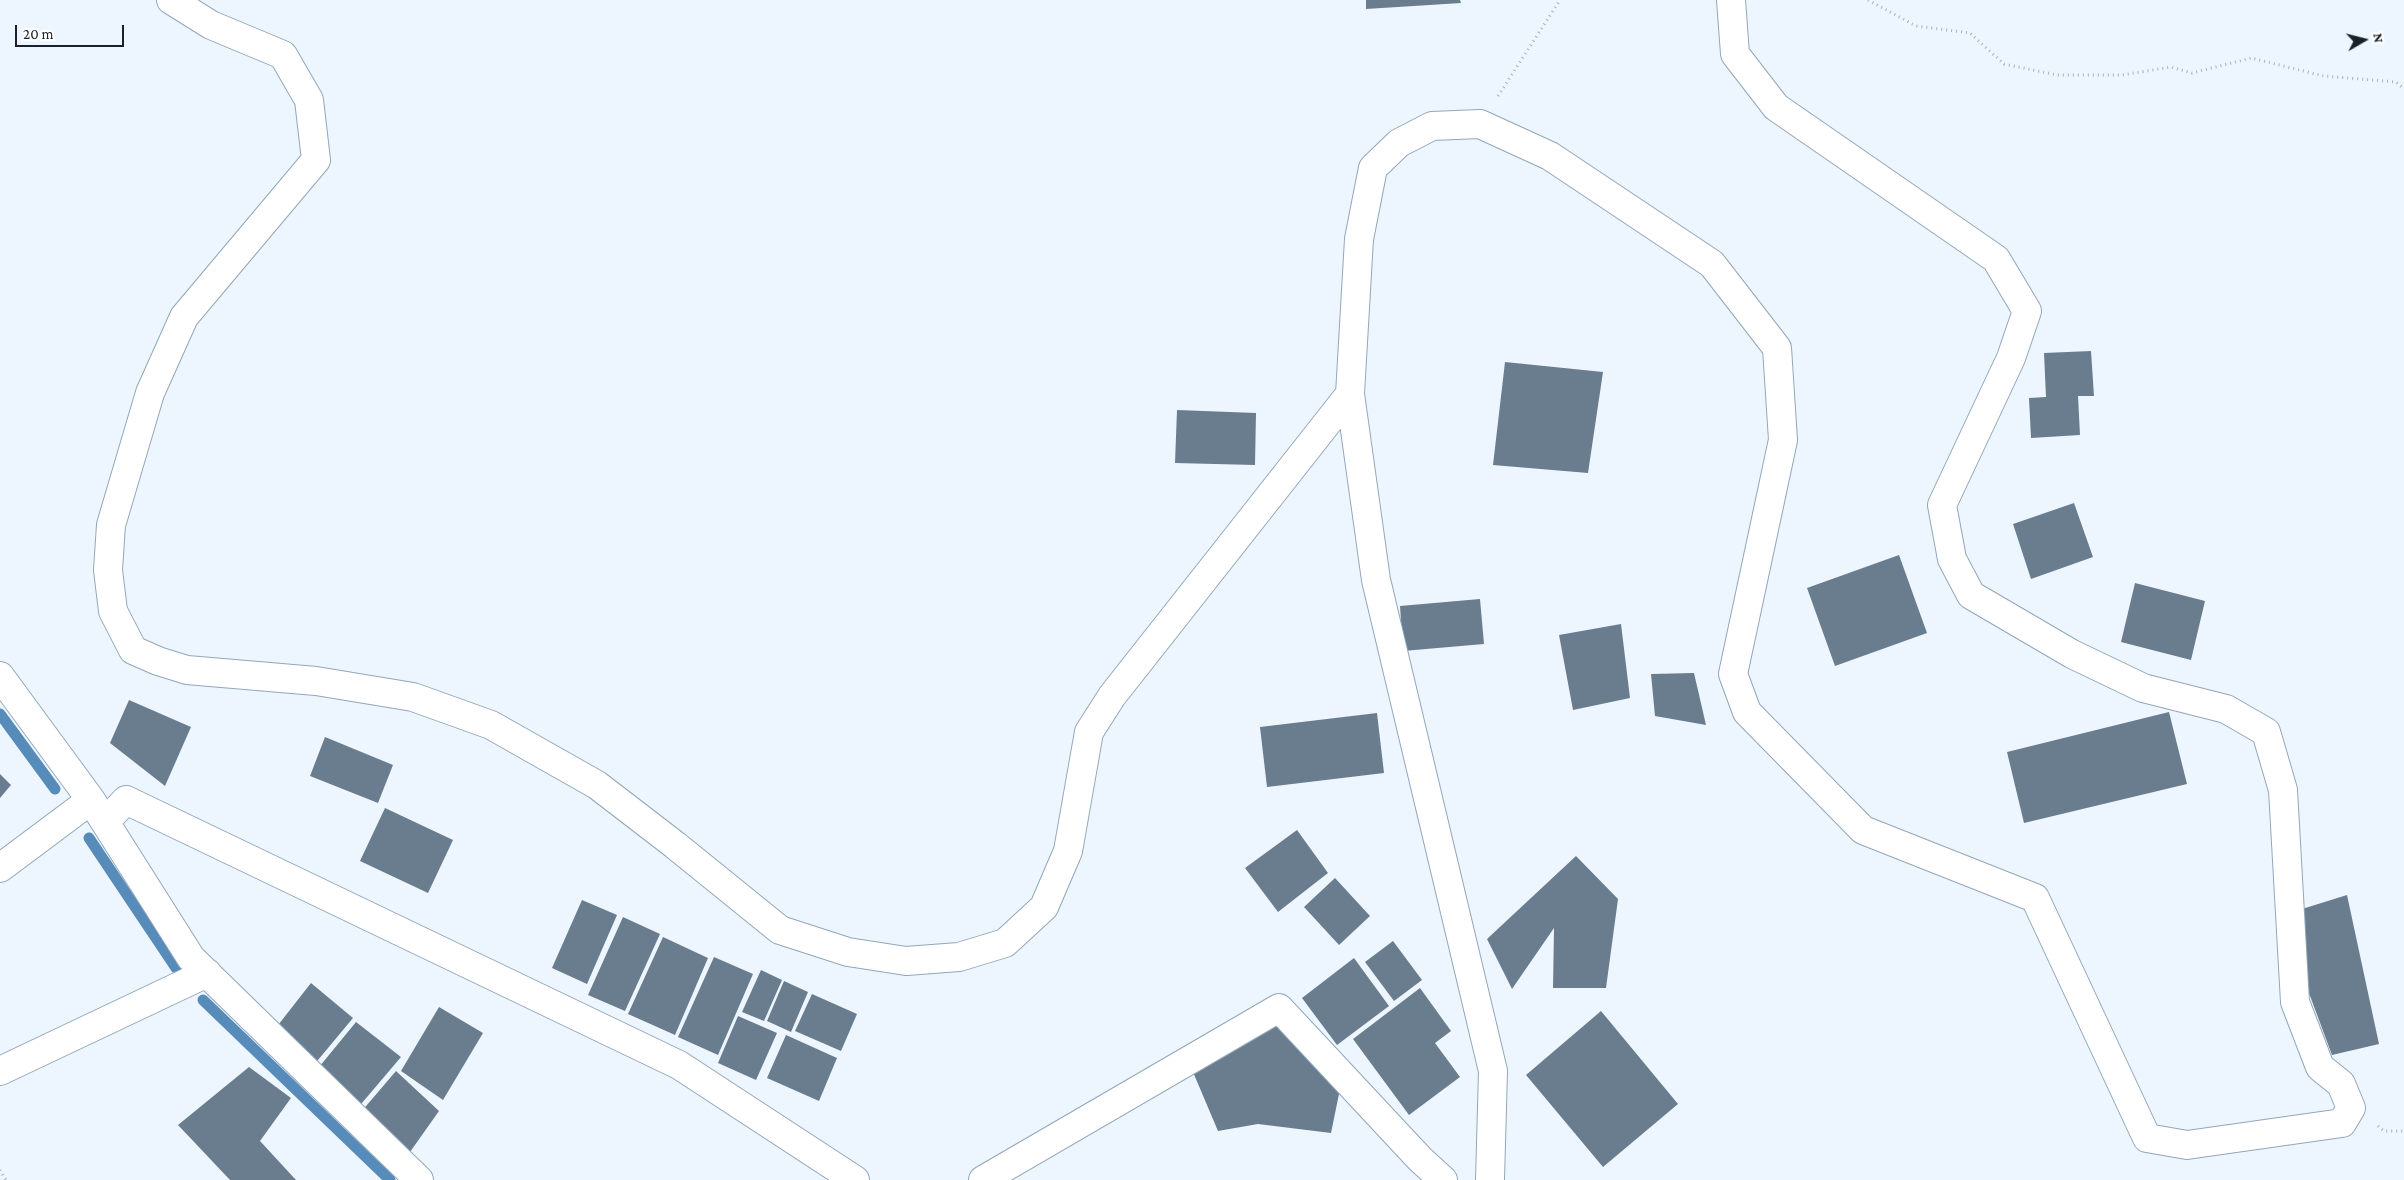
<!DOCTYPE html>
<style>
body{margin:0}
#map{position:relative;width:2404px;height:1180px;overflow:hidden;background:#edf6fe;font-family:"Crimson Pro",serif}
canvas{display:block}
.north{position:absolute;left:2339px;top:15px;width:50px;height:50px;-webkit-text-stroke:4px #fff;paint-order:stroke;rotate:82deg;font-size:14px;font-weight:700;line-height:20px;text-align:center;color:#192129}
.north::after{content:'';display:block;margin:auto;width:18px;height:22px;background:#192129;clip-path:polygon(50% 0,100% 100%,50% 72%,0 100%)}
.scale{position:absolute;left:15px;top:25px;width:109px;height:22px;box-sizing:border-box;border:2px solid #192129;border-top:0;padding-left:6px;font-size:15px;line-height:18px;white-space:nowrap;color:#192129;-webkit-text-stroke:4px #fff;paint-order:stroke}
</style>
<div id="map">
<canvas width="2404" height="1180"></canvas>
<div class="north">N</div>
<div class="scale">20 m</div>
</div>
<script>
const g = document.querySelector('canvas').getContext('2d');
g.lineJoin = 'round';
function toPath(rows) {
  const path = new Path2D();
  for (const r of rows) {
    path.moveTo(r[0], r[1]);
    for (let i = 2; i < r.length; i += 2) path.lineTo(r[i], r[i + 1]);
  }
  return path;
}
function stroke(path, color, width, dash) {
  g.strokeStyle = color;
  g.lineWidth = width;
  g.lineCap = dash ? 'butt' : 'round';
  g.setLineDash(dash || []);
  g.stroke(path);
}
function fill(path, color) {
  g.fillStyle = color;
  g.fill(path, 'evenodd');
}
stroke(toPath([
 [0,714,55,789],
 [89,838,176,968],
 [203,1000,390,1180]
]), '#578cba', 11);
fill(toPath([
 [1366,0,1460,0,1461,3,1366,9],
 [2091,351,2094,396,2078,396,2080,435,2031,438,2029,398,2046,397,2044,353],
 [1505,362,1603,372,1588,473,1493,465],
 [1177,410,1256,413,1255,465,1175,463],
 [2074,503,2093,557,2031,579,2013,524],
 [1899,555,1927,633,1835,666,1807,588],
 [2135,583,2205,601,2191,660,2121,642],
 [1480,599,1484,644,1403,651,1400,606],
 [1621,624,1630,698,1573,710,1559,635],
 [1694,673,1706,725,1655,716,1651,674],
 [129,700,191,727,165,786,110,743],
 [2169,712,2187,784,2024,823,2007,752],
 [1377,713,1384,773,1267,787,1260,727],
 [325,737,393,765,378,803,310,776],
 [0,774,11,785,0,798],
 [385,808,453,840,428,893,360,861],
 [1297,830,1328,873,1278,912,1245,868],
 [1576,856,1618,899,1606,988,1553,988,1554,928,1512,989,1487,939],
 [1335,878,1370,916,1339,945,1304,907],
 [2347,895,2379,1044,2332,1055,2306,985,2302,909],
 [582,900,617,915,587,984,552,968],
 [623,917,660,934,625,1011,588,995],
 [663,937,708,958,675,1035,628,1014],
 [1393,941,1422,980,1394,1001,1365,962],
 [714,957,753,974,718,1055,678,1037],
 [1354,958,1389,1006,1337,1045,1302,998],
 [761,970,782,980,764,1021,742,1012],
 [784,981,808,992,791,1032,767,1021],
 [311,983,353,1018,313,1066,275,1029],
 [1420,988,1451,1031,1435,1043,1460,1077,1409,1115,1353,1039],
 [812,994,857,1014,841,1051,795,1031],
 [439,1007,483,1033,443,1100,401,1071],
 [1601,1011,1678,1104,1603,1167,1526,1075],
 [738,1016,777,1033,756,1080,718,1063],
 [356,1022,401,1057,356,1110,315,1072],
 [1278,1025,1340,1089,1331,1133,1258,1124,1218,1131,1193,1072],
 [786,1035,837,1058,819,1101,767,1078],
 [249,1067,291,1098,260,1141,296,1180,230,1180,178,1125],
 [396,1071,439,1111,410,1152,361,1112]
]), '#697d8f');
const street = toPath([
 [171,0,211,25,283,55,309,100,316,160,184,317,150,393,111,525,108,570,113,611,133,650,158,661,187,670,316,681,413,697,491,725,597,785,675,845,780,930,848,952,906,961,959,957,1005,943,1044,907,1068,851,1089,732,1112,696,1350,394],
 [0,676,91,800,191,958,419,1180],
 [105,822,126,800,679,1065,855,1180],
 [0,868,91,800],
 [0,1071,207,973],
 [983,1180,1279,1008,1420,1159,1443,1180],
 [1490,1180,1493,1071,1376,580,1350,394,1359,239,1373,168,1399,143,1432,126,1480,124,1550,156,1712,264,1777,348,1783,440,1733,674,1747,712,1863,830,2035,898,2147,1138,2187,1145,2342,1123,2351,1108,2341,1084,2320,1067,2295,1002,2283,790,2266,732,2226,709,2143,688,2072,654,1971,595,1952,559,1942,505,2011,358,2027,311,1996,259,1776,107,1735,54,1731,0]
]);
stroke(street, '#92a7ba', 30);
stroke(toPath([
 [1868,0,1916,26,1970,33,2004,64,2057,75,2122,75,2171,67,2192,73,2251,58,2324,76,2396,82,2404,89],
 [1498,96,1560,0],
 [2378,1126,2384,1131,2404,1131],
 [0,1170,6,1180]
]), '#a8b1b9', 3, [1, 4]);
stroke(street, '#fff', 28);
</script>
